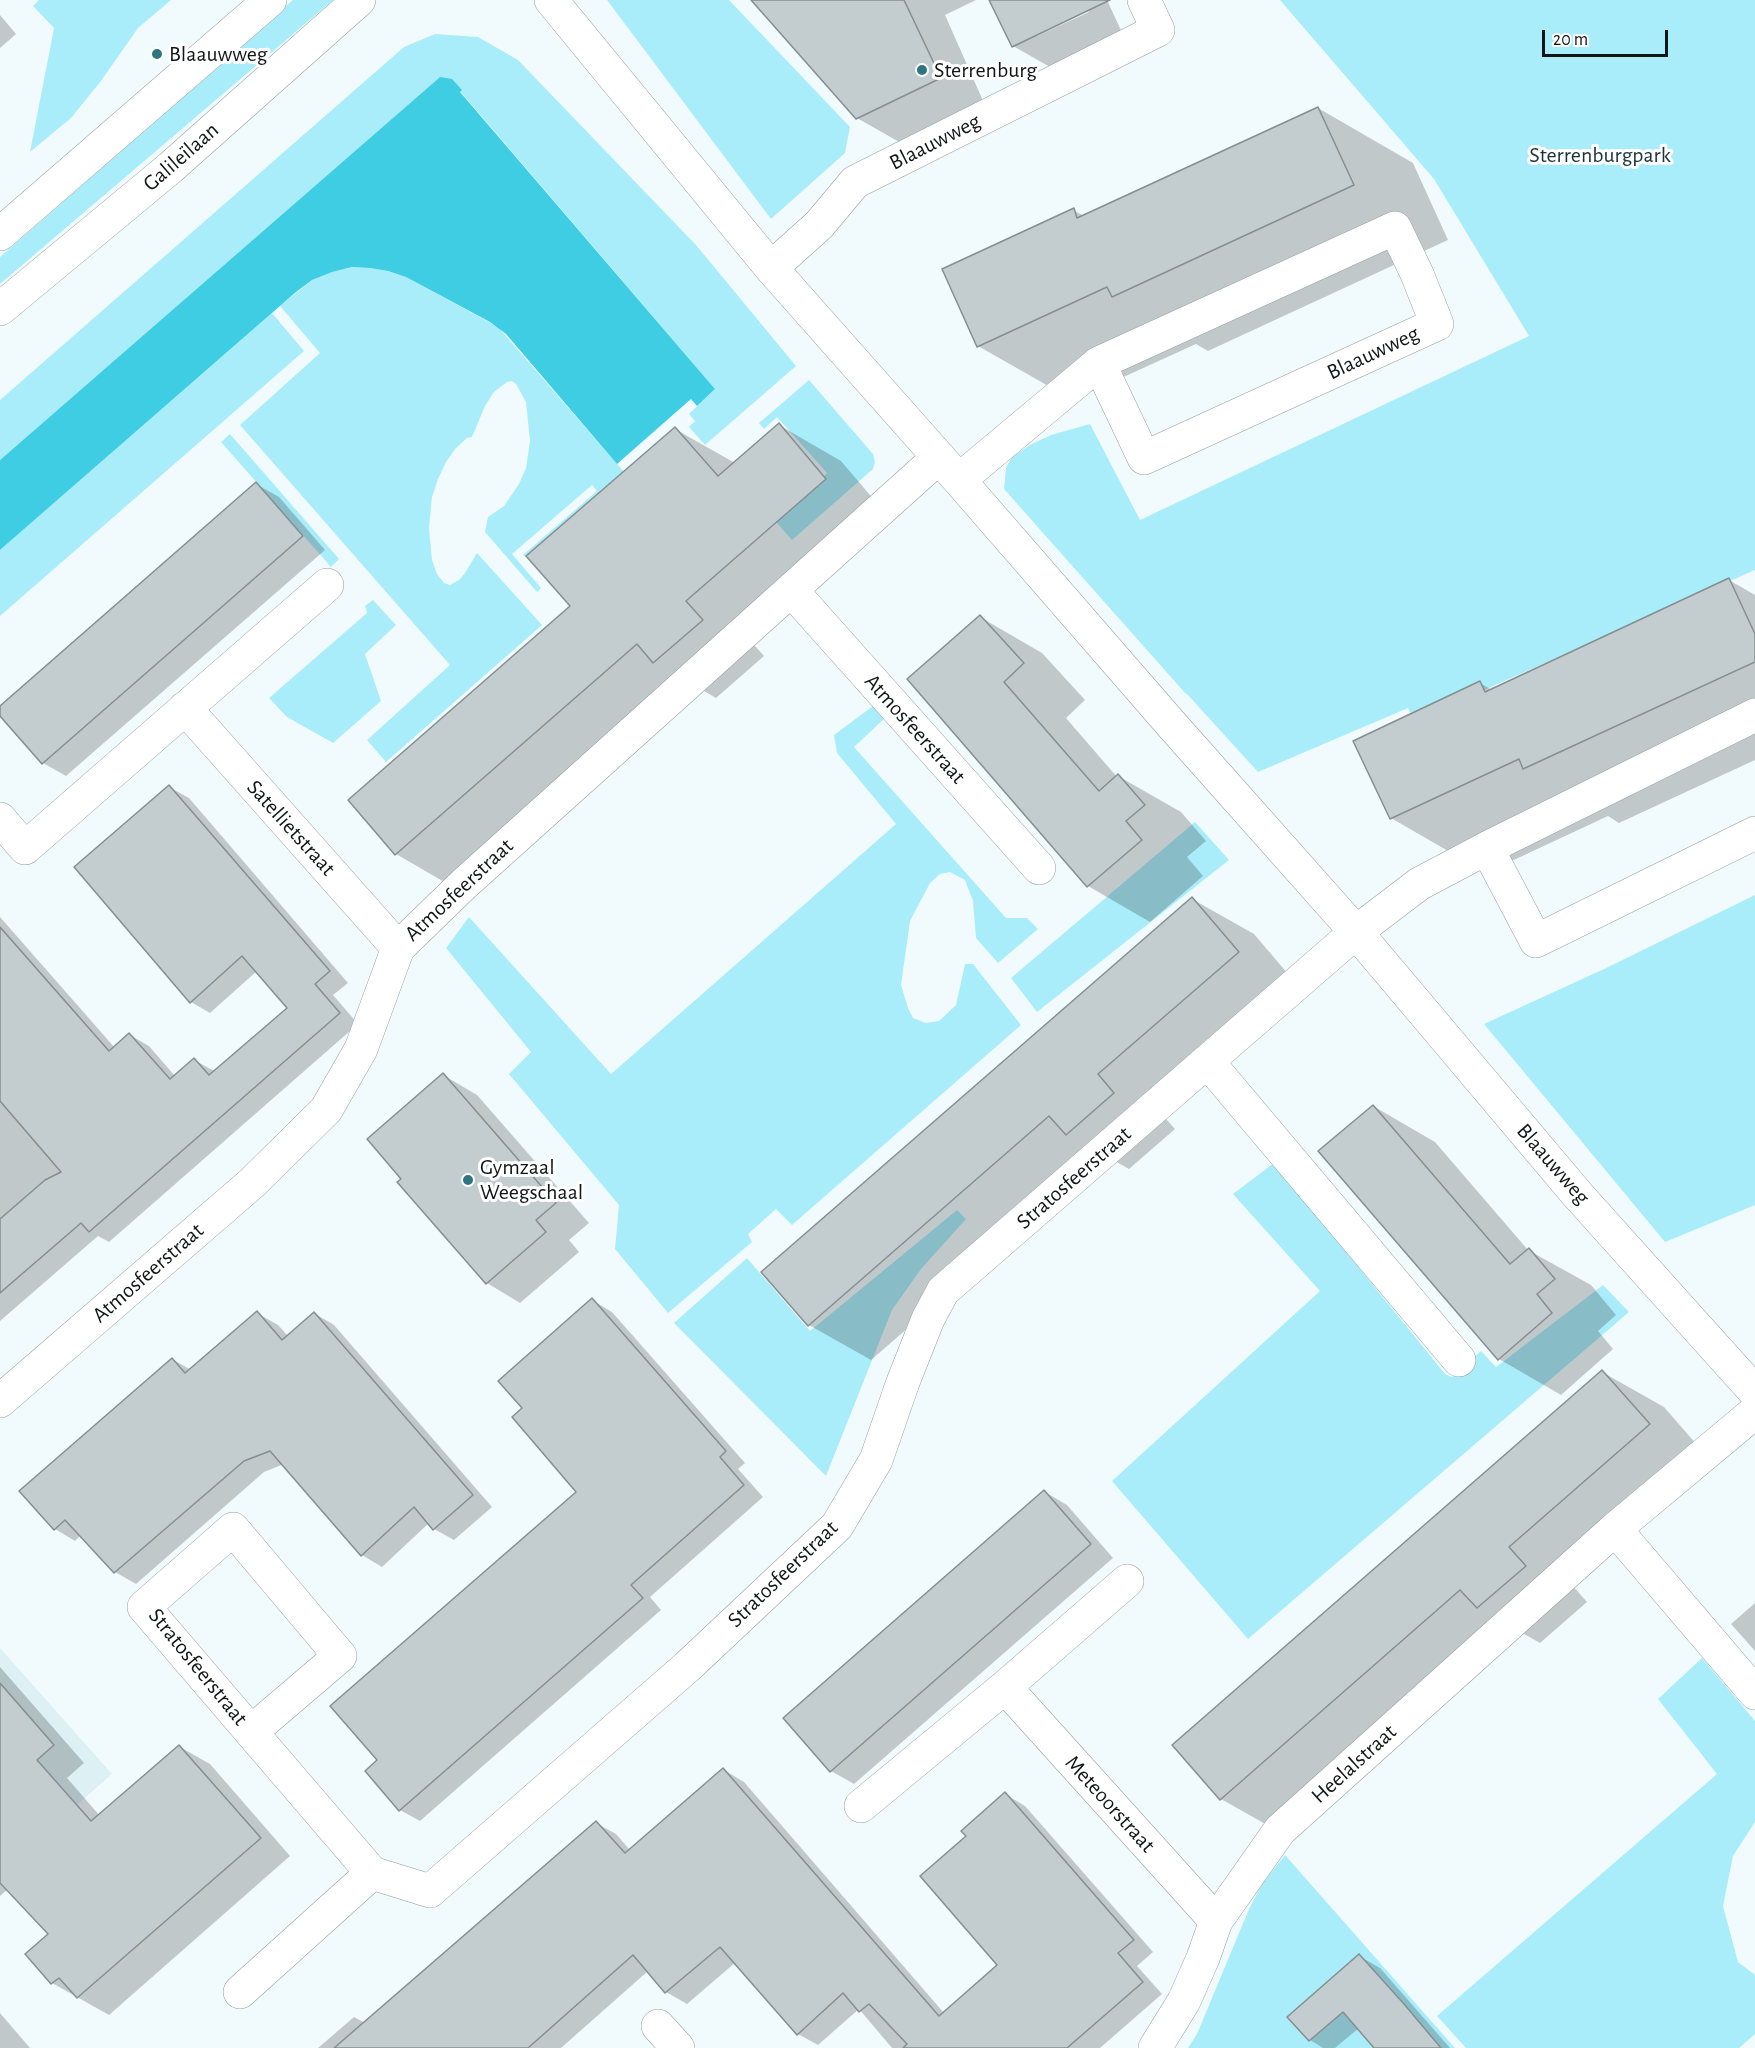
<!DOCTYPE html>
<meta charset="utf-8">
<style>
body{margin:0}
#map{position:relative;width:1755px;height:2048px;overflow:hidden;background:#f1fbfd;font-family:"Alegreya Sans",sans-serif}
canvas{display:block}
.scale{position:absolute;left:1542px;top:30px;width:126px;height:27px;box-sizing:border-box;border:3px solid #121516;border-top:0;padding-left:8px;font-size:18px;line-height:21px;white-space:nowrap;color:#121516;-webkit-text-stroke:4px #fff;paint-order:stroke}
</style>
<div id="map">
<canvas width="1755" height="2048"></canvas>
<div class="scale">20 m</div>
</div>
<script>
const g = document.querySelector('canvas').getContext('2d');
g.lineJoin = 'round';
function fill(path, color) {
  g.fillStyle = color;
  g.fill(path, 'evenodd');
}
function toPath(rows) {
  const path = new Path2D();
  for (const r of rows) {
    path.moveTo(r[0], r[1]);
    for (let i = 2; i < r.length; i += 2) path.lineTo(r[i], r[i + 1]);
  }
  return path;
}
function stroke(path, color, width, dash) {
  g.strokeStyle = color;
  g.lineWidth = width;
  g.lineCap = dash ? 'butt' : 'round';
  g.setLineDash(dash || []);
  g.stroke(path);
}
function drawText(font, color, halo, rows, align = 'center') {
  g.font = font + ' "Alegreya Sans",sans-serif';
  g.lineWidth = 6;
  g.setLineDash([]);
  g.textBaseline = 'middle';
  g.strokeStyle = halo;
  g.fillStyle = color;
  for (const [text, x, y, turn = 0] of rows) {
    g.save();
    g.translate(x, y);
    g.rotate((+turn || 0) * Math.PI / 180);
    g.textAlign = isNaN(turn) ? turn : align;
    if (halo) g.strokeText(text, 0, 0);
    g.fillText(text, 0, 0);
    g.restore();
  }
}
fill(toPath([
 [0,1648,112,1774,0,1873]
]), '#ddf0f3');
fill(toPath([
 [39,0,171,0,138,28,101,81,71,118,30,152,54,28,33,6],
 [293,0,333,0,0,284,0,257],
 [607,0,729,0,850,127,845,153,771,219],
 [1280,0,1755,0,1755,570,1414,721,1408,708,1258,772,1187,694,1186,694,1004,489,1006,468,1012,457,1030,445,1051,435,1090,424,1140,520,1529,336,1434,179],
 [435,34,478,37,518,60,696,245,796,366,705,445,689,427,695,421,689,414,715,389,460,91,461,90,440,77,0,460,0,400,404,47],
 [352,267,370,268,388,271,406,277,498,327,624,472,525,557,523,555,597,491,592,485,512,554,541,588,537,592,485,532,488,517,504,506,519,484,526,468,530,441,526,402,516,384,512,381,507,382,494,392,485,406,472,437,467,438,456,448,446,462,438,479,432,497,429,528,432,560,437,574,444,583,450,585,459,580,465,573,477,553,542,625,386,762,367,740,450,665,240,425,320,353,280,306,312,280,331,272],
 [272,313,304,351,0,616,0,550],
 [809,380,873,454,875,462,873,469,792,540,776,522,826,479,824,476,827,473,777,417,764,429,759,423],
 [230,434,339,559,331,567,221,442],
 [373,600,396,625,365,654,381,701,333,743,287,717,269,698,367,613,365,606],
 [873,706,885,718,854,747,1006,918,1027,918,1038,929,998,963,976,938,973,901,965,880,950,872,940,874,930,883,910,921,901,985,908,1008,913,1018,926,1023,939,1021,956,1005,965,964,973,964,1021,1025,792,1225,776,1209,748,1234,752,1242,668,1313,615,1249,619,1205,509,1074,531,1052,446,948,469,917,611,1074,896,824,837,753,834,735],
 [1195,822,1229,860,1037,1012,1011,978],
 [1755,895,1755,1205,1665,1242,1484,1024,1604,969],
 [1274,1163,1445,1374,1452,1377,1481,1351,1496,1367,1603,1285,1629,1312,1248,1639,1112,1481,1320,1291,1233,1194],
 [957,1210,966,1219,921,1269,892,1310,826,1476,674,1323,747,1258,810,1331],
 [1702,1658,1755,1721,1755,1822,1733,1856,1723,1906,1738,1962,1755,1975,1755,2034,1739,2048,1466,2048,1437,2016,1717,1774,1658,1699],
 [1285,1855,1455,2048,1188,2048,1197,2034,1249,1909,1262,1884]
]), '#aaedfa');
fill(toPath([
 [440,77,452,79,462,90,460,92,715,389,697,406,691,399,617,464,506,334,490,322,406,277,388,271,370,268,352,267,332,272,312,280,296,292,0,550,0,460]
]), '#3fcde4');
fill(toPath([
 [753,0,976,0,945,15,984,103,901,143,857,118],
 [991,0,1107,0,1125,39,1057,71,1013,46],
 [1088,9,1089,12,1037,36,1037,33],
 [0,15,16,34,0,48],
 [1318,108,1413,163,1448,240,1208,351,1196,344,1073,400,978,346,1073,210,1084,216],
 [779,425,841,461,887,515,747,637,764,656,716,698,694,685,458,890,396,854,350,800,572,606,675,429,735,463],
 [256,484,279,497,325,550,66,776,43,763,0,714,0,708],
 [1729,580,1755,595,1755,760,1619,823,1608,816,1486,873,1391,818,1480,683,1492,690],
 [980,617,1042,653,1085,700,1066,718,1117,777,1118,776,1181,812,1206,841,1187,857,1203,876,1150,922,1088,886,909,679],
 [169,787,189,798,348,983,333,995,358,1024,109,1242,98,1236,0,1321,0,917,115,1048,130,1035,149,1046,175,1076,194,1060,214,1071,290,1008,257,971,210,1013,191,1002],
 [1192,899,1254,934,1300,988,1159,1111,1175,1129,1129,1169,1106,1156,871,1360,809,1325],
 [443,1075,477,1095,589,1223,569,1240,579,1252,520,1303,487,1283,403,1179],
 [1373,1106,1435,1142,1528,1250,1591,1285,1616,1315,1598,1331,1613,1349,1561,1395,1499,1359],
 [592,1300,612,1312,745,1463,738,1469,763,1497,650,1597,661,1610,420,1821,400,1810,379,1760,578,1492,524,1408],
 [257,1313,278,1325,288,1336,314,1313,334,1325,492,1507,454,1540,434,1529,429,1523,382,1567,362,1555,284,1464,264,1472,136,1584,115,1572,81,1535,75,1541,55,1529,172,1359,191,1370],
 [1602,1372,1664,1407,1711,1461,1570,1583,1587,1602,1540,1643,1517,1630,1283,1834,1221,1799],
 [1045,1492,1067,1505,1113,1558,854,1784,831,1771],
 [1755,1603,1755,1651,1731,1624],
 [0,1667,84,1763,67,1778,100,1816,180,1747,210,1764,290,1856,109,2015,52,1983,27,1955,50,1934,8,1889,0,1896],
 [724,1770,744,1782,944,2013,999,1965,968,1836,1005,1794,1025,1806,1153,1952,1137,1966,1162,1994,1100,2048,892,2048,859,2009,818,2045,798,2034,736,1962,687,2004,666,1992,648,1971,561,2048,318,2048,354,2017,365,2023,596,1823,616,1834,630,1850],
 [1359,1956,1380,1968,1450,2048,1376,2048,1359,2028,1335,2048,1323,2048,1310,2040],
 [0,2013,30,2048,0,2048]
]), '#0003');
const building = toPath([
 [751,0,904,0,941,78,856,119,751,0],
 [989,0,1110,0,1012,47,989,0],
 [1318,107,1354,185,1112,297,1107,287,977,347,942,269,1074,208,1077,218,1318,107],
 [779,423,826,479,686,601,703,620,653,663,637,644,395,855,348,800,570,606,526,556,675,427,718,476,779,423],
 [256,482,303,536,42,764,0,716,0,706,256,482],
 [1729,578,1755,634,1755,662,1523,769,1519,759,1390,819,1353,741,1480,681,1485,692,1729,578],
 [980,615,1024,663,1004,682,1099,791,1118,774,1145,805,1126,821,1142,840,1087,887,907,679,980,615],
 [169,785,330,971,315,984,340,1013,89,1232,81,1223,0,1293,0,1219,45,1180,61,1172,0,1101,0,927,109,1051,129,1033,170,1079,194,1058,209,1075,287,1008,242,956,190,1003,74,867,169,785],
 [1192,897,1239,952,1098,1074,1114,1093,1066,1135,1049,1116,808,1326,761,1272,1192,897],
 [443,1073,556,1203,536,1220,546,1232,486,1284,397,1182,401,1179,367,1139,443,1073],
 [1373,1105,1510,1264,1529,1248,1555,1279,1537,1294,1552,1313,1498,1360,1318,1151,1373,1105],
 [592,1298,726,1451,720,1457,744,1485,631,1585,643,1598,399,1811,365,1771,377,1760,330,1706,576,1492,512,1417,522,1408,498,1381,592,1298],
 [257,1311,282,1340,314,1312,473,1495,433,1530,414,1507,361,1556,270,1451,244,1461,114,1573,65,1520,54,1530,19,1491,172,1358,185,1373,257,1311],
 [1602,1370,1650,1424,1509,1547,1526,1566,1477,1608,1460,1590,1220,1800,1172,1745,1602,1370],
 [1044,1490,1091,1544,830,1772,783,1718,1044,1490],
 [0,1683,54,1745,37,1760,91,1821,179,1745,261,1838,77,1998,59,1978,51,1984,25,1954,48,1934,0,1883,0,1683],
 [723,1768,939,2016,997,1965,920,1876,966,1836,961,1831,1005,1792,1134,1940,1118,1953,1143,1982,1067,2048,903,2048,907,2044,869,2004,859,2012,843,1993,797,2035,720,1947,665,1993,633,1955,528,2048,334,2048,596,1821,625,1853,723,1768],
 [1359,1954,1404,2004,1441,2048,1374,2048,1343,2012,1309,2041,1287,2017,1359,1954]
]);
fill(building, '#c3ccce');
stroke(building, '#858e90', 1.5);
const minor = toPath([
 [551,0,771,268,959,480,1172,725,1356,932,1577,1194,1755,1392],
 [1395,228,1417,274,1437,324,1144,458,1099,363,1395,228],
 [0,234,270,0],
 [771,268,819,225,855,182,1158,30,1144,0],
 [0,309,170,168,359,0],
 [959,480,1099,363],
 [792,591,1039,868],
 [185,708,398,948],
 [1755,715,1487,848,1536,941,1755,833],
 [0,819,25,848,327,585],
 [1207,1061,1459,1360],
 [0,1401,252,1183,326,1110,361,1049,398,948,464,884,939,457],
 [233,1529,340,1656,251,1732,144,1607,233,1529],
 [1615,1529,1755,1693],
 [1005,1687,1216,1921],
 [251,1732,372,1873,430,1891,687,1667,837,1526,876,1460,903,1382,928,1319,943,1291,1356,932,1419,884,1487,848],
 [861,1806,1005,1687,1127,1581],
 [240,1992,372,1873],
 [658,2026,678,2048],
 [1155,2048,1184,2001,1203,1958,1216,1921,1280,1830,1615,1529,1755,1412]
]);
stroke(minor, '#959ea0', 34);
stroke(minor, '#fff', 33);
for (const [x, y, r, color] of [
 [157,54,6,"#2e7581"],
 [922,70,6,"#2e7581"],
 [468,1180,6,"#2e7581"]
]) {
  const dot = new Path2D();
  dot.arc(x, y, r, 0, 2 * Math.PI);
  g.fillStyle = color;
  g.fill(dot);
  stroke(dot, '#fff', 2);
}
drawText('22px', '#121516', '#fff', [
 ["Blaauwweg",169,54],
 ["Sterrenburg",934,70],
 ["Gymzaal",480,1167],
 ["Weegschaal",480,1192]
], 'left');
drawText('22px', '#121516', '#fff', [
 ["Blaauwweg",935,142,-27],
 ["Galileïlaan",181,157,-41],
 ["Blaauwweg",1373,353,-25],
 ["Atmosfeerstraat",915,729,48],
 ["Satellietstraat",291,828,48],
 ["Atmosfeerstraat",459,890,-43],
 ["Blaauwweg",1553,1164,49],
 ["Stratosfeerstraat",1074,1178,-41],
 ["Atmosfeerstraat",148,1273,-41],
 ["Stratosfeerstraat",783,1574,-44],
 ["Stratosfeerstraat",198,1667,51],
 ["Heelalstraat",1354,1764,-42],
 ["Meteoorstraat",1110,1804,48]
]);
drawText('22px', '#1b3337', '#fff', [
 ["Sterrenburgpark",1600,155]
]);
</script>
